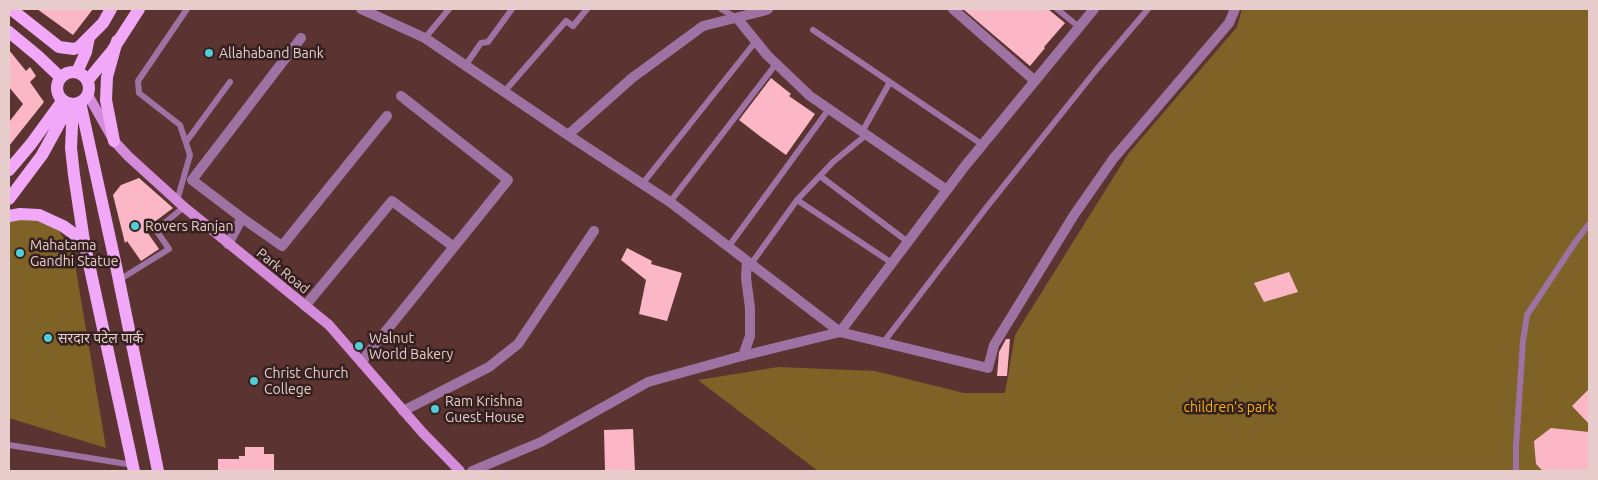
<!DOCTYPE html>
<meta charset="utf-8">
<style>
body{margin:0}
#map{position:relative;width:1598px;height:480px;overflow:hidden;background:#5b3330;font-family:Ubuntu,sans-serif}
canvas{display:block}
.frame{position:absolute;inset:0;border:10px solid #e6ccca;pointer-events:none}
</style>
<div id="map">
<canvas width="1598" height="480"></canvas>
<div class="frame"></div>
</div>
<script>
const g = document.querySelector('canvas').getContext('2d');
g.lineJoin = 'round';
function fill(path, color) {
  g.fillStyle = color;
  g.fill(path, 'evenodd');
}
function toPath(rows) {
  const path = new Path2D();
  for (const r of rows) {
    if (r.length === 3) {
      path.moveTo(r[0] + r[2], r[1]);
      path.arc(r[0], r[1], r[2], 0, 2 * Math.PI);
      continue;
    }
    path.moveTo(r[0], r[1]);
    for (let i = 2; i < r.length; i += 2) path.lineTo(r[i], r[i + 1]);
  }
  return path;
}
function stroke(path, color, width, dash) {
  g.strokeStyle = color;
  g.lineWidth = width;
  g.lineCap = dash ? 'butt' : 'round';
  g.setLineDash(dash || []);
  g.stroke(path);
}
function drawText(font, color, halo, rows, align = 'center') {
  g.font = font + ' Ubuntu,"Noto Sans Devanagari",sans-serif';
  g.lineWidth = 5;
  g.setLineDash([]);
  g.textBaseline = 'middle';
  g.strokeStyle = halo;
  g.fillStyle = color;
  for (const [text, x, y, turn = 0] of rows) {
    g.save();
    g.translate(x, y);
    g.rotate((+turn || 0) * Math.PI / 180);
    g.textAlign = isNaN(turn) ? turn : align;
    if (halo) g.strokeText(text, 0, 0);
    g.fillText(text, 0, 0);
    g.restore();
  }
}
fill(toPath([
 [1242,9,1589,9,1589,471,818,471,698,380,778,367,875,371,964,393,1005,393,1015,335,1128,154,1237,27],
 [23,218,41,219,58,228,74,258,106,448,9,418,9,222]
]), '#7f6225');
fill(toPath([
 [37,9,93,9,73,35],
 [963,9,1048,9,1065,23,1044,47,1045,48,1030,66],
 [9,50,26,71,30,67,36,76,30,82,44,102,9,146,9,122,23,104,9,87],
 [771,78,791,94,789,96,815,114,786,155,761,137,739,120],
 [139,178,173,208,145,229,159,249,141,261,127,241,125,243,113,195,121,185],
 [627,248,652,261,651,264,682,273,667,321,639,314,646,280,621,260],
 [1289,272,1298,292,1264,302,1254,283],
 [1006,339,1010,339,1007,376,997,376,999,352],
 [1589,389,1589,424,1572,406],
 [1551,428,1589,432,1589,471,1543,471,1536,464,1534,441],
 [633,429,635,471,605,471,604,430],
 [245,447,264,447,264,454,274,454,274,471,218,471,218,459,239,459,239,456,245,456]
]), '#fcb7c7');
stroke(toPath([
 [721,9,737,18],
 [1057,9,1079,27],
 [813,30,983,145],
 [425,38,449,9],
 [465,66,481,43,488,42,512,9],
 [504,92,566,21,573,26,587,9],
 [862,132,890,82],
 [186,142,230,82],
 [820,176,908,242],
 [643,183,756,41],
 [797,200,892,263],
 [177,201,190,155,180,125,139,93,138,81,187,9],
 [670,202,776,64],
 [729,246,829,109],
 [751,264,797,200,833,162,866,135],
 [119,280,169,249,156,230,184,207],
 [883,343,986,208,1097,69,1148,9],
 [9,445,133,465],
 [1516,471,1516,446,1523,341,1527,315,1576,241,1589,224]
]), '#9e72a3', 6);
stroke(toPath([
 [361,9,425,38,568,135,670,202,840,332,965,166,1094,9],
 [953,9,1035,81],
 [737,18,767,55,810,96,947,190],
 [568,135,632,78,703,26,763,11,768,9],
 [242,218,282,246,387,116],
 [228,244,242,218,192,180,301,38],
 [305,306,392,201,454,247],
 [743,356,750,336,750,308,746,278,747,261],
 [361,362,508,180,401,96],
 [403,411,489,367,518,344,594,231],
 [472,471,541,442,648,382,738,357,840,332,988,368,994,345,1074,215,1113,159,1229,23,1235,9]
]), '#9e72a3', 10);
stroke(toPath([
 [88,95,114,141,128,156,184,207,329,325,422,432,460,471]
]), '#d38bda', 10);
stroke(toPath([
 [11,9,59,47,74,49,79,47,89,37],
 [9,32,38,56,60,77],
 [73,88,16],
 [77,72,86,52,89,37,103,23,111,9],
 [88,80,112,51,139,9],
 [80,102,116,266,158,471],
 [73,104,71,148,74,175,84,241,134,471],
 [114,141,106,100,107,77,117,41],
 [9,170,31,144,63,100],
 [9,199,42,155,70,104],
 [9,216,20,214,39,215,63,226,84,241]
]), '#f1a8f9', 12);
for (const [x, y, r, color] of [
 [209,53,5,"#52ccd6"],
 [135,226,5,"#52ccd6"],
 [20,253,5,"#52ccd6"],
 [48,338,5,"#52ccd6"],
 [359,346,5,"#52ccd6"],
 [254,381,5,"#52ccd6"],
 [435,409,5,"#52ccd6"]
]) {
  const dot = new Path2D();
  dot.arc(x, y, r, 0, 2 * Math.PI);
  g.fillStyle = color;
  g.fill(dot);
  stroke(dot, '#34211f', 2);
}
drawText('14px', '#e6ccca', '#34211f', [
 ["Allahaband Bank",219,53],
 ["Rovers Ranjan",145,226],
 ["Mahatama",30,245],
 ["Gandhi Statue",30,261],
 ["सरदार पटेल पार्क",58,338],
 ["Walnut",369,338],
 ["World Bakery",369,354],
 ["Christ Church",264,373],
 ["College",264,389],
 ["Ram Krishna",445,401],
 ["Guest House",445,417]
], 'left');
drawText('14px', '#e6ccca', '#34211f', [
 ["Park Road",283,271,39]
]);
drawText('14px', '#f6b701', '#34211f', [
 ["children's park",1229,407]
]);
</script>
